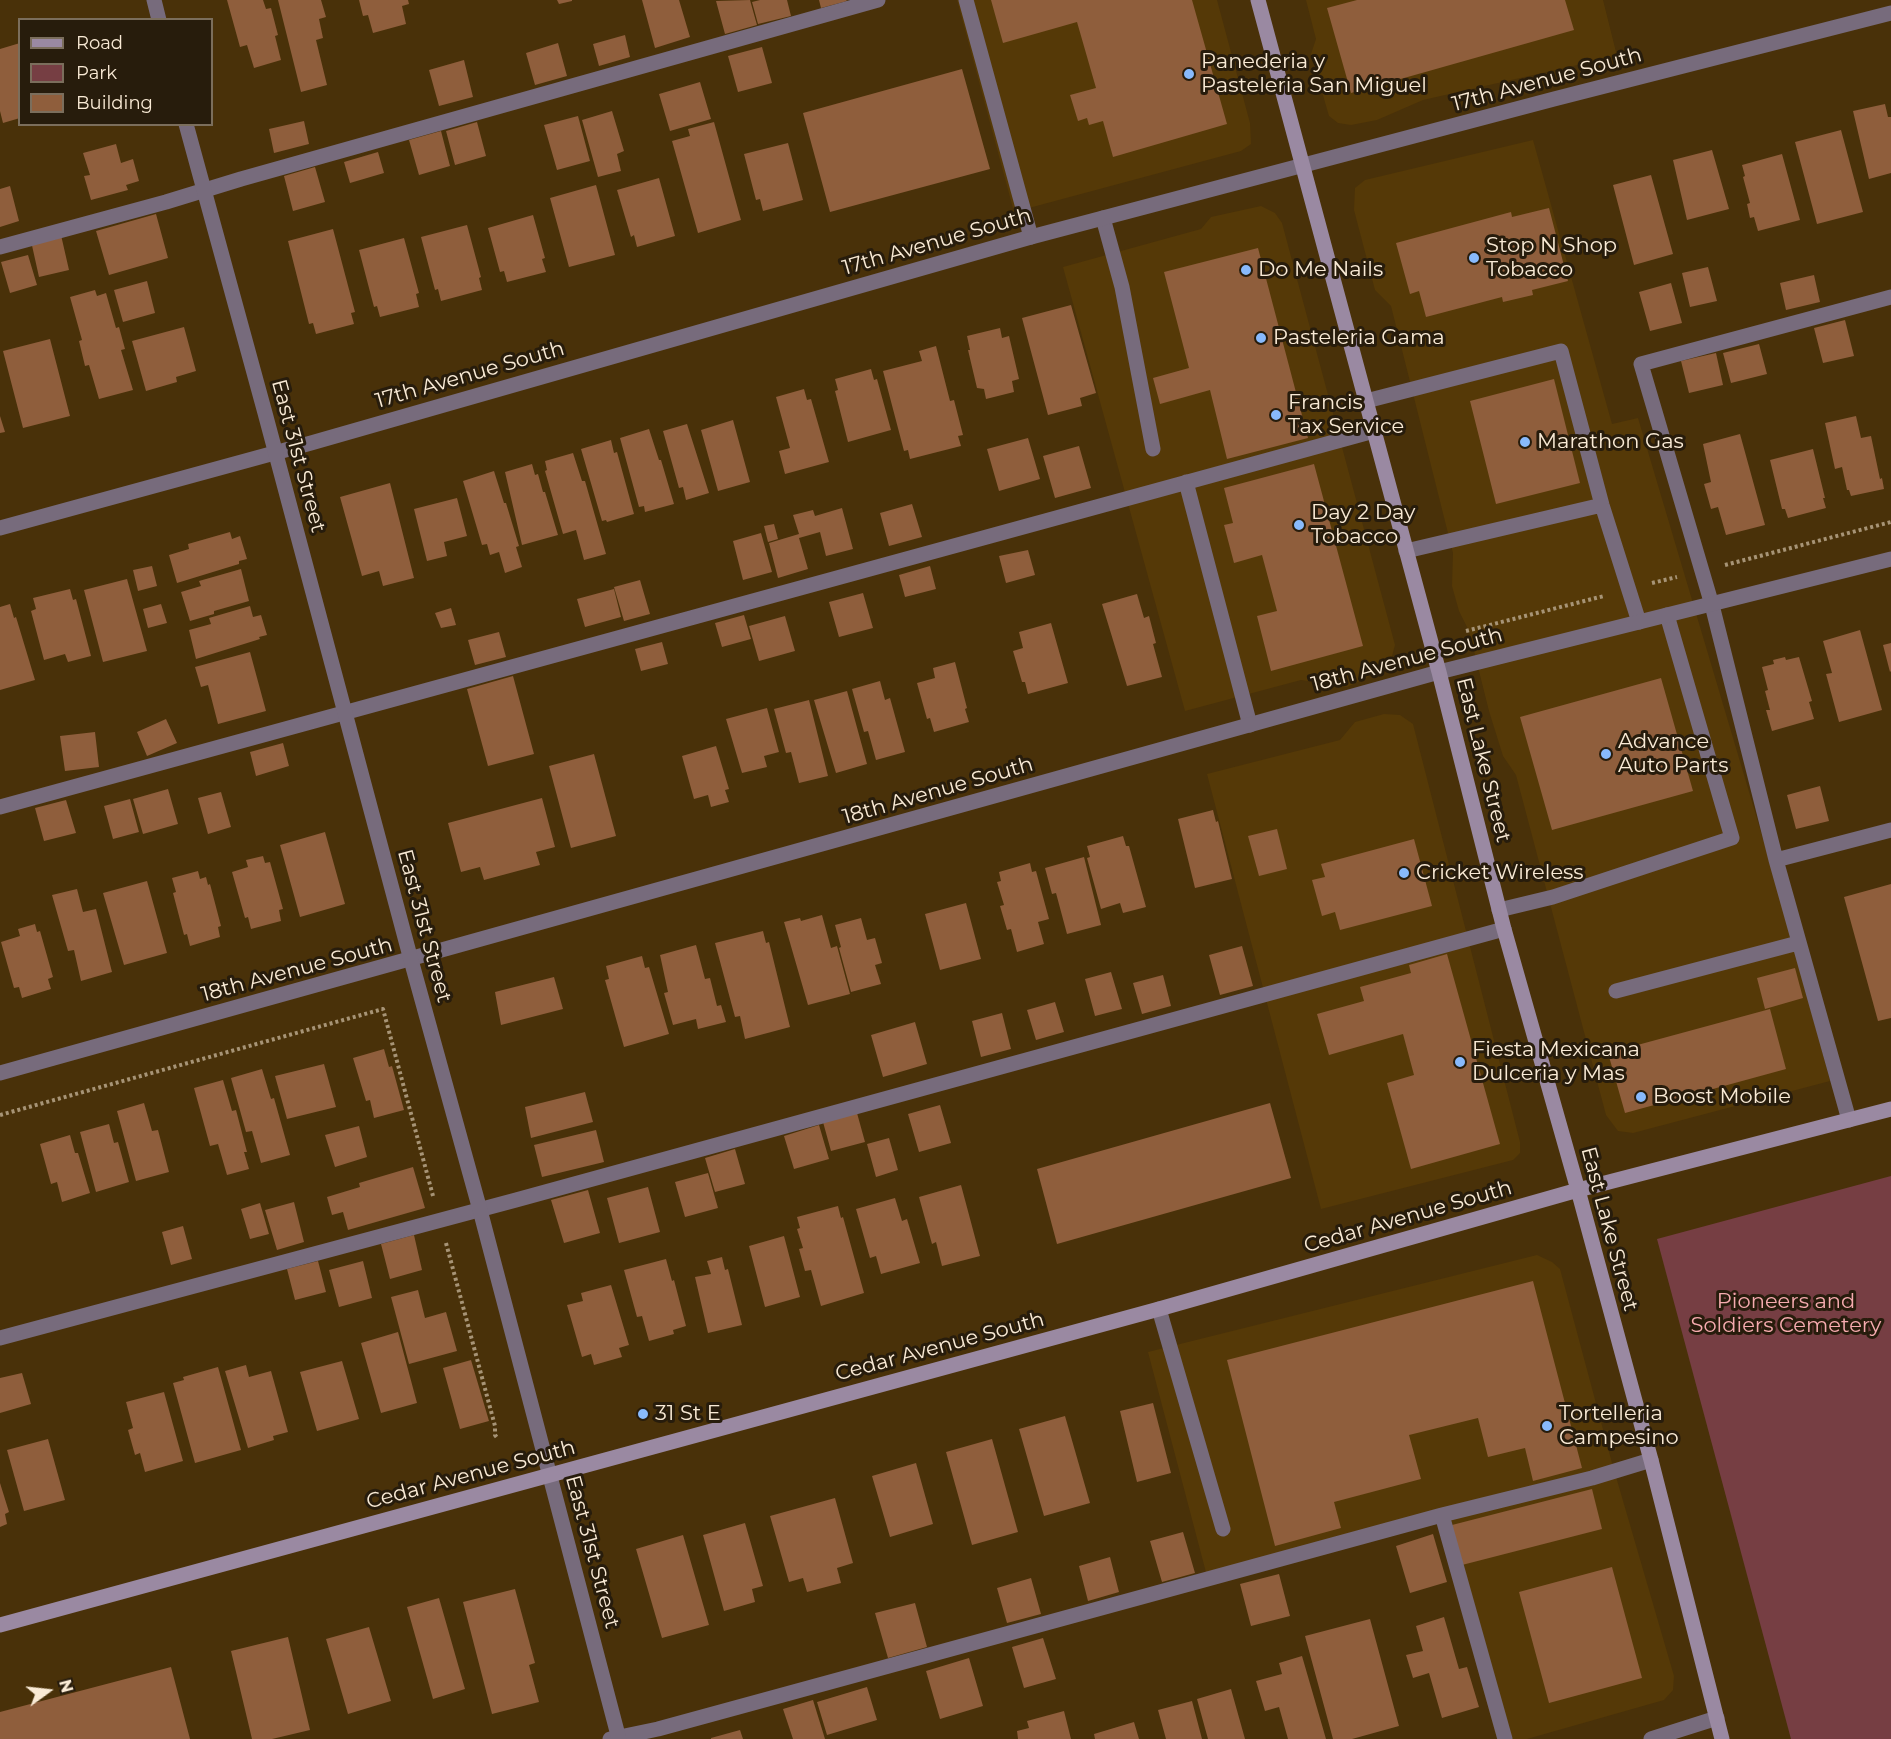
<!DOCTYPE html>
<style>
body{margin:0}
#map{position:relative;width:1891px;height:1739px;overflow:hidden;background:#493109;font-family:Montserrat,sans-serif}
canvas{display:block}
.legend{position:absolute;left:18px;top:18px;width:195px;height:108px;box-sizing:border-box;background:#271c0c;border:2px solid #7b6e5c;margin:0;padding:8px 10px;list-style:none;font-size:18px;color:#f9ead5}
.legend li{display:flex;align-items:center;gap:12px;height:30px}
.legend b{width:30px;border:2px solid #7b6e5c}
.north{position:absolute;left:18px;top:1661px;width:60px;height:60px;-webkit-text-stroke:4px #271c0c;paint-order:stroke;rotate:75deg;font-size:16px;font-weight:700;line-height:24px;text-align:center;color:#f9ead5}
.north::after{content:'';display:block;margin:auto;width:21px;height:27px;background:#f9ead5;clip-path:polygon(50% 0,100% 100%,50% 72%,0 100%)}
</style>
<div id="map">
<canvas width="1891" height="1739"></canvas>
<ul class="legend">
<li><b style="height:8px;background:#9a89a2"></b>Road</li>
<li><b style="height:16px;background:#763e43"></b>Park</li>
<li><b style="height:16px;background:#8f5e3c"></b>Building</li>
</ul>
<div class="north">N</div>
</div>
<script>
const g = document.querySelector('canvas').getContext('2d');
g.lineJoin = 'round';
function fill(path, color) {
  g.fillStyle = color;
  g.fill(path, 'evenodd');
}
function toPath(rows) {
  const path = new Path2D();
  for (const r of rows) {
    path.moveTo(r[0], r[1]);
    for (let i = 2; i < r.length; i += 2) path.lineTo(r[i], r[i + 1]);
  }
  return path;
}
function stroke(path, color, width, dash) {
  g.strokeStyle = color;
  g.lineWidth = width;
  g.lineCap = dash ? 'butt' : 'round';
  g.setLineDash(dash || []);
  g.stroke(path);
}
function drawText(font, color, halo, rows, align = 'center') {
  g.font = font + ' Montserrat,sans-serif';
  g.lineWidth = 6;
  g.setLineDash([]);
  g.textBaseline = 'middle';
  g.strokeStyle = halo;
  g.fillStyle = color;
  for (const [text, x, y, turn = 0] of rows) {
    g.save();
    g.translate(x, y);
    g.rotate((+turn || 0) * Math.PI / 180);
    g.textAlign = isNaN(turn) ? turn : align;
    if (halo) g.strokeText(text, 0, 0);
    g.fillText(text, 0, 0);
    g.restore();
  }
}
fill(toPath([
 [957,0,1217,0,1250,123,1251,144,1241,151,1014,212],
 [1306,0,1603,0,1617,56,1423,100,1377,120,1351,125,1338,123,1329,116,1311,54,1316,39],
 [1533,140,1612,424,1638,418,1785,913,1830,1081,1633,1133,1618,1131,1606,1115,1516,775,1503,756,1489,711,1469,631,1459,611,1452,586,1453,553,1391,306,1375,290,1354,210,1355,188,1365,180],
 [1261,206,1275,213,1282,223,1395,645,1391,660,1368,677,1347,687,1301,680,1185,711,1063,267,1201,229,1211,217],
 [1384,714,1400,715,1413,724,1520,1142,1520,1153,1513,1160,1321,1209,1207,774,1340,740,1355,722],
 [1537,1255,1552,1262,1560,1269,1612,1463,1674,1676,1673,1690,1664,1700,1527,1739,1497,1739,1435,1515,1208,1580,1148,1352]
]), '#553907');
fill(toPath([
 [1891,1176,1891,1739,1791,1739,1657,1239]
]), '#763e43');
fill(toPath([
 [227,0,263,0,266,9,271,8,278,35,275,36,281,60,254,68,247,45,240,47],
 [278,0,321,0,326,17,319,19,323,38,316,40,327,85,301,92],
 [359,0,408,0,409,4,402,6,406,24,373,33,368,15,363,16],
 [557,0,572,0,572,1,559,4],
 [642,0,679,0,690,37,655,48],
 [750,0,757,25,725,34,716,1],
 [760,0,787,0,791,16,758,24,752,2],
 [819,0,846,0,847,1,821,8],
 [991,0,1192,0,1227,124,1113,157,1103,121,1089,125,1087,118,1078,121,1070,95,1096,88,1077,22,1003,43],
 [1357,0,1565,0,1574,30,1351,93,1327,8],
 [625,35,630,57,599,66,593,44],
 [20,43,20,118,3,123,0,111,0,49],
 [558,43,567,76,535,85,526,53],
 [762,47,772,83,738,92,728,56],
 [464,60,473,97,439,106,429,70],
 [962,69,990,169,830,212,803,113],
 [700,82,711,119,670,131,659,94],
 [1885,104,1888,117,1891,117,1891,173,1869,179,1853,111],
 [612,111,624,151,617,154,621,171,598,177,582,120],
 [578,116,590,161,557,170,544,125],
 [304,121,309,144,274,153,269,129],
 [477,122,486,156,455,165,446,131],
 [714,122,741,220,698,233,672,141,690,136,688,129],
 [1841,130,1863,212,1817,224,1795,142],
 [441,131,450,166,419,175,409,140],
 [788,143,803,200,763,211,760,199,756,200,744,154],
 [116,144,121,163,133,159,139,181,126,185,128,190,91,200,84,176,90,175,83,153],
 [1712,150,1729,209,1687,220,1673,160],
 [378,152,384,173,350,183,344,162],
 [1782,154,1800,220,1758,231,1754,217,1750,218,1747,204,1750,203,1743,177,1745,176,1742,165],
 [315,167,325,202,293,211,284,176],
 [1651,175,1673,254,1634,265,1613,185],
 [659,178,675,236,637,247,634,235,631,237,617,190],
 [596,185,615,255,569,267,550,198],
 [10,186,19,221,0,227,0,189],
 [1549,208,1568,281,1532,290,1533,295,1503,302,1502,297,1426,317,1419,291,1410,294,1396,243,1511,212,1512,217],
 [156,214,168,258,109,275,96,231],
 [533,215,545,258,542,259,546,272,507,282,504,271,500,272,488,228],
 [467,225,481,277,479,278,482,290,441,301,438,289,435,290,421,237],
 [333,229,355,312,351,313,354,324,316,334,313,323,309,324,288,241],
 [61,235,69,270,39,277,31,241],
 [404,238,419,293,416,294,419,307,380,317,377,306,374,307,359,250],
 [1258,248,1308,438,1227,459,1210,390,1160,404,1153,378,1189,368,1164,272],
 [28,255,37,285,10,293,1,262],
 [1708,267,1717,301,1690,307,1682,273],
 [1814,275,1820,302,1786,310,1780,283],
 [147,281,155,313,123,322,114,290],
 [1671,283,1682,323,1650,331,1639,292],
 [95,290,97,296,106,293,116,328,119,327,125,349,121,350,133,390,99,399,89,365,85,366,79,341,82,340,70,297],
 [1071,305,1096,393,1080,398,1082,406,1048,415,1022,318],
 [1845,320,1854,356,1823,363,1814,328],
 [184,327,196,371,176,377,177,382,146,391,132,341],
 [1000,328,1002,338,1009,336,1019,379,1012,381,1014,392,986,399,984,389,977,388,968,350,970,350,967,336],
 [50,339,70,416,23,428,3,351],
 [1759,344,1767,374,1731,383,1723,353],
 [936,346,950,401,954,400,963,435,958,436,961,446,910,459,908,450,904,451,883,371,922,361,919,351],
 [1716,353,1723,385,1689,393,1681,361],
 [871,369,874,380,877,379,891,430,848,442,835,391,838,390,835,379],
 [1554,379,1580,483,1496,504,1470,401],
 [804,389,807,400,811,399,829,462,785,474,779,451,790,448,776,397],
 [0,416,5,432,0,433],
 [1856,416,1861,438,1871,436,1880,479,1882,478,1884,489,1851,496,1849,490,1847,490,1842,467,1835,469,1825,423],
 [733,420,750,482,718,491,701,430],
 [687,424,709,493,686,500,683,487,679,488,663,431],
 [649,429,659,460,661,460,674,504,645,512,644,506,639,507,620,438],
 [1740,434,1765,525,1726,535,1718,507,1711,509,1704,484,1711,482,1703,444],
 [1028,438,1040,479,999,491,987,449],
 [611,440,614,453,617,452,634,514,607,522,606,520,602,521,581,449],
 [1079,446,1091,488,1055,498,1043,456],
 [1813,449,1825,498,1823,498,1826,508,1788,518,1785,509,1782,509,1770,460],
 [573,453,582,481,585,481,606,554,584,560,576,530,563,534,545,471,547,470,545,461],
 [532,464,535,475,538,474,543,492,545,492,558,535,522,545,505,472],
 [1314,464,1363,646,1271,671,1257,616,1277,611,1262,555,1234,563,1224,525,1233,523,1224,488],
 [494,471,504,503,506,503,519,546,516,547,522,567,505,573,499,552,490,555,487,544,482,545,463,481],
 [390,483,414,578,383,586,379,571,362,576,340,497],
 [457,498,467,536,444,542,447,556,427,561,414,509],
 [912,504,922,537,889,546,880,513],
 [842,508,853,549,826,556,820,532,799,538,808,569,778,578,769,543,799,534,793,515,813,510,815,516],
 [774,524,778,539,768,542,764,526],
 [230,532,232,539,240,536,247,559,239,561,239,564,177,583,169,555,189,549,188,544],
 [761,533,772,572,743,580,733,541],
 [1028,550,1035,575,1006,583,999,556],
 [152,566,157,586,138,591,133,570],
 [930,566,936,589,905,597,899,575],
 [241,569,249,601,214,611,214,614,190,621,181,592,201,586,199,581],
 [127,579,147,651,103,662,84,590],
 [640,580,650,614,624,621,614,587],
 [70,589,73,600,76,599,91,656,68,662,65,654,44,660,31,611,36,609,33,598],
 [614,589,621,617,585,627,577,599],
 [863,593,873,628,839,637,829,602],
 [1137,594,1144,618,1149,616,1156,643,1153,644,1162,677,1127,686,1102,604],
 [10,604,14,618,16,617,35,680,0,690,0,607],
 [161,604,167,623,148,628,143,609],
 [250,606,253,617,261,615,267,635,259,637,260,639,196,659,189,630,211,624,209,618],
 [451,608,456,625,441,628,435,613],
 [744,615,751,639,722,647,715,623],
 [785,616,795,651,759,661,749,626],
 [1051,623,1068,683,1028,694,1025,682,1022,682,1013,651,1023,648,1019,632],
 [1860,630,1882,710,1839,722,1826,674,1832,673,1823,641],
 [499,632,506,657,475,665,468,640],
 [662,642,668,664,641,671,635,649],
 [1891,643,1891,671,1890,672,1883,645],
 [250,652,266,711,218,724,208,685,201,687,195,667],
 [1785,657,1786,660,1799,657,1812,701,1809,702,1814,719,1772,731,1766,710,1770,710,1765,691,1768,690,1762,667,1774,664,1773,660],
 [955,662,967,708,965,709,969,722,934,732,930,718,927,719,917,683,935,678,933,668],
 [513,676,534,754,488,766,467,689],
 [1661,678,1693,791,1552,830,1520,717],
 [880,681,885,700,890,698,905,752,876,760,868,731,864,732,852,689],
 [847,691,867,764,836,773,814,700],
 [809,700,828,776,799,783,791,752,786,753,774,709],
 [767,708,779,752,764,756,767,767,742,773,726,719],
 [166,719,177,743,147,756,137,732],
 [95,732,99,767,65,771,60,736],
 [283,743,289,766,256,776,250,752],
 [716,746,729,789,725,790,729,802,711,807,708,795,694,799,682,756],
 [594,754,616,836,571,848,549,766],
 [1820,786,1829,821,1796,829,1787,795],
 [168,789,178,824,143,834,133,799],
 [221,792,231,827,208,834,198,798],
 [542,798,555,847,536,852,540,865,484,880,480,867,461,872,448,823],
 [130,799,139,832,113,839,104,806],
 [66,800,76,833,44,841,35,808],
 [1213,810,1216,822,1218,821,1232,879,1195,888,1178,819],
 [1277,829,1287,869,1259,876,1248,836],
 [325,832,345,904,300,917,280,845],
 [1123,836,1126,846,1129,846,1146,907,1123,913,1120,903,1101,909,1087,858,1090,857,1087,846],
 [1414,839,1432,906,1340,930,1335,912,1322,916,1312,880,1325,877,1321,864],
 [263,856,265,863,270,862,283,909,279,910,281,921,251,929,248,917,245,918,232,872,248,867,246,860],
 [1084,857,1101,925,1067,934,1056,893,1052,894,1045,868],
 [1030,863,1032,872,1036,871,1049,919,1038,922,1044,944,1017,952,1011,929,1007,930,1000,906,1004,905,997,882,1001,881,999,872],
 [198,871,200,879,206,877,208,885,210,884,221,926,218,927,220,937,190,946,187,934,184,935,173,893,176,892,172,878],
 [147,881,167,953,124,965,103,893],
 [1891,884,1891,1018,1878,1021,1844,897],
 [77,889,83,912,96,909,112,972,81,981,74,950,68,951,52,895],
 [966,903,981,959,940,970,925,914],
 [822,915,831,948,837,946,850,994,808,1005,784,922,800,918,801,921],
 [861,918,867,940,875,938,882,963,875,965,881,984,851,992,839,948,841,947,835,925],
 [35,924,37,932,40,931,53,977,48,979,51,989,22,998,19,987,14,988,1,942,20,936,18,929],
 [763,931,766,943,769,942,790,1027,745,1039,740,1016,735,1017,715,943],
 [696,945,705,979,710,978,717,1006,721,1005,726,1022,698,1029,696,1019,673,1025,664,993,668,992,660,955],
 [1242,946,1253,986,1220,995,1209,955],
 [1447,954,1500,1144,1411,1169,1387,1083,1414,1075,1403,1034,1329,1055,1317,1014,1364,1001,1360,987,1411,973,1409,965],
 [642,956,645,968,649,967,669,1034,624,1047,605,980,609,979,606,966],
 [1795,968,1803,998,1765,1009,1757,978],
 [1111,972,1122,1009,1095,1016,1085,979],
 [1163,975,1171,1006,1142,1014,1133,983],
 [554,977,563,1009,501,1025,495,992],
 [1055,1002,1064,1032,1036,1040,1027,1010],
 [1770,1009,1786,1069,1625,1113,1608,1053],
 [1002,1013,1011,1049,981,1057,972,1021],
 [915,1022,927,1064,883,1077,871,1035],
 [384,1049,389,1067,392,1066,404,1110,374,1118,370,1100,366,1101,353,1058],
 [324,1064,336,1107,287,1119,275,1076],
 [262,1069,271,1099,274,1098,290,1155,261,1163,252,1131,246,1132,231,1078],
 [223,1080,232,1111,236,1110,247,1152,244,1152,249,1169,227,1175,218,1144,210,1146,194,1088],
 [585,1092,593,1122,531,1138,525,1107],
 [144,1103,152,1131,158,1130,169,1172,136,1181,117,1111],
 [1270,1103,1291,1178,1057,1244,1037,1169],
 [940,1105,951,1143,919,1152,908,1114],
 [857,1113,865,1142,831,1151,823,1122],
 [109,1124,114,1143,118,1142,129,1182,96,1192,80,1132],
 [819,1125,829,1159,794,1169,784,1136],
 [359,1126,367,1157,335,1167,325,1135],
 [596,1130,604,1162,542,1177,534,1145],
 [70,1135,75,1153,78,1153,90,1193,62,1202,57,1182,51,1184,40,1144],
 [889,1138,898,1170,876,1177,867,1144],
 [735,1149,745,1184,715,1192,705,1158],
 [413,1167,425,1208,348,1230,343,1212,332,1215,327,1197,360,1187,359,1183],
 [708,1173,718,1208,685,1217,675,1182],
 [961,1185,980,1256,942,1266,936,1242,932,1244,919,1197],
 [648,1187,660,1232,619,1243,607,1198],
 [588,1190,600,1233,564,1243,551,1200],
 [895,1198,902,1221,907,1219,920,1263,881,1274,876,1256,870,1258,856,1209],
 [294,1202,304,1242,277,1250,265,1210],
 [260,1203,269,1234,250,1239,241,1209],
 [838,1206,841,1218,843,1217,864,1293,821,1306,811,1270,805,1271,799,1249,803,1248,797,1229,800,1228,797,1217],
 [183,1226,192,1259,171,1265,162,1232],
 [414,1235,422,1270,390,1279,381,1244],
 [784,1236,800,1297,765,1307,749,1246],
 [722,1257,725,1270,728,1269,742,1325,708,1333,695,1277,711,1274,707,1261],
 [666,1259,672,1281,674,1280,686,1326,673,1330,674,1334,649,1341,642,1316,637,1317,624,1270],
 [318,1261,326,1292,295,1300,287,1269],
 [363,1261,372,1298,339,1307,329,1270],
 [1533,1281,1582,1468,1533,1481,1525,1448,1488,1457,1478,1418,1409,1435,1421,1479,1334,1502,1341,1528,1275,1546,1227,1360],
 [611,1285,629,1345,619,1348,622,1357,594,1365,591,1354,582,1357,567,1305,583,1301,581,1293],
 [418,1290,425,1318,446,1312,457,1351,409,1364,391,1297],
 [398,1332,417,1403,381,1413,361,1343],
 [471,1360,489,1421,460,1429,443,1368],
 [342,1361,359,1419,317,1431,300,1372],
 [246,1365,249,1377,271,1371,288,1432,273,1436,274,1440,248,1448,225,1371],
 [218,1367,241,1450,195,1463,173,1383,184,1380,183,1377],
 [22,1373,31,1404,0,1413,0,1378],
 [164,1392,183,1461,145,1472,140,1453,135,1455,128,1430,133,1428,126,1402],
 [1153,1403,1171,1473,1137,1482,1120,1411],
 [1065,1416,1090,1503,1044,1516,1019,1429],
 [48,1439,65,1500,24,1511,7,1450],
 [992,1439,1018,1532,972,1545,946,1452],
 [916,1463,933,1524,890,1537,872,1476],
 [0,1483,9,1512,5,1514,7,1524,0,1527],
 [1592,1489,1602,1529,1462,1565,1452,1525],
 [835,1498,853,1563,837,1568,841,1583,807,1592,803,1578,789,1582,770,1516],
 [745,1523,763,1586,752,1589,755,1602,724,1611,703,1535],
 [1183,1532,1195,1573,1162,1582,1150,1541],
 [1433,1534,1447,1582,1410,1593,1396,1546],
 [683,1535,709,1625,662,1638,636,1549],
 [1110,1557,1119,1592,1088,1601,1079,1566],
 [1612,1567,1642,1678,1549,1703,1519,1592],
 [1279,1574,1290,1616,1251,1626,1240,1584],
 [1031,1578,1041,1614,1007,1623,997,1588],
 [515,1589,535,1663,529,1665,539,1702,492,1714,463,1602],
 [439,1598,465,1689,433,1699,407,1607],
 [915,1603,927,1647,888,1658,875,1613],
 [1444,1617,1459,1669,1467,1667,1479,1707,1442,1718,1429,1673,1413,1678,1406,1655,1423,1651,1416,1626],
 [1370,1619,1399,1726,1352,1739,1333,1739,1305,1636],
 [369,1627,391,1701,348,1714,326,1639],
 [288,1637,310,1730,272,1739,252,1739,231,1651],
 [1043,1638,1056,1679,1024,1688,1012,1647],
 [1302,1656,1326,1739,1288,1739,1279,1707,1265,1711,1256,1681,1282,1674,1279,1663],
 [969,1658,983,1706,940,1719,926,1671],
 [171,1667,190,1739,0,1739,0,1712],
 [867,1687,877,1720,827,1735,817,1702],
 [1231,1689,1245,1739,1208,1739,1197,1699],
 [813,1700,825,1739,793,1739,783,1709],
 [1192,1701,1202,1739,1166,1739,1158,1710],
 [1064,1711,1071,1739,1018,1739,1017,1731,1029,1728,1027,1721],
 [1134,1722,1139,1739,1095,1739,1094,1734],
 [740,1730,743,1739,711,1739,711,1738]
]), '#8f5e3c');
stroke(toPath([
 [1725,565,1891,522],
 [1652,583,1677,577],
 [1466,631,1604,596],
 [0,1115,383,1009,433,1196],
 [446,1243,495,1426,495,1435,498,1439]
]), '#a79476', 4, [3, 3]);
stroke(toPath([
 [966,0,1031,237],
 [1103,218,1122,287,1153,449],
 [0,247,166,202,241,179,878,0],
 [1366,401,1561,351,1602,505,1639,622],
 [1186,482,1250,725],
 [1406,551,1602,505],
 [0,807,1374,431],
 [1776,860,1891,830],
 [1499,910,1553,897,1732,838,1667,615],
 [1616,991,1798,943],
 [1849,1120,1776,860,1712,605,1641,364,1891,297],
 [1159,1309,1223,1529],
 [0,1338,516,1200,1504,929],
 [1442,1515,1505,1739],
 [610,1739,658,1729,1442,1515,1592,1478,1651,1460]
]), '#776b7c', 15);
stroke(toPath([
 [0,528,311,443,1031,237,1554,99,1891,13],
 [0,1073,1439,672,1891,559],
 [1651,1739,1717,1718]
]), '#776b7c', 15);
stroke(toPath([
 [154,0,159,20],
 [186,124,265,413,411,960,480,1210,619,1739]
]), '#776b7c', 15);
stroke(toPath([
 [1258,0,1439,672,1504,929,1578,1190,1651,1460,1722,1739],
 [0,1625,1159,1309,1578,1190,1891,1109]
]), '#9a89a2', 15);
for (const [x, y, r, color] of [
 [1189,74,6,"#88bafc"],
 [1474,258,6,"#88bafc"],
 [1246,270,6,"#88bafc"],
 [1261,338,6,"#88bafc"],
 [1276,415,6,"#88bafc"],
 [1525,442,6,"#88bafc"],
 [1299,525,6,"#88bafc"],
 [1606,754,6,"#88bafc"],
 [1404,873,6,"#88bafc"],
 [1460,1062,6,"#88bafc"],
 [1641,1097,6,"#88bafc"],
 [643,1414,6,"#88bafc"],
 [1547,1426,6,"#88bafc"]
]) {
  const dot = new Path2D();
  dot.arc(x, y, r, 0, 2 * Math.PI);
  g.fillStyle = color;
  g.fill(dot);
  stroke(dot, '#271c0c', 2);
}
drawText('21px', '#f9ead5', '#271c0c', [
 ["Panederia y",1201,62],
 ["Pasteleria San Miguel",1201,86],
 ["Stop N Shop",1486,246],
 ["Tobacco",1486,270],
 ["Do Me Nails",1258,270],
 ["Pasteleria Gama",1273,338],
 ["Francis",1288,403],
 ["Tax Service",1288,427],
 ["Marathon Gas",1537,442],
 ["Day 2 Day",1311,513],
 ["Tobacco",1311,537],
 ["Advance",1618,742],
 ["Auto Parts",1618,766],
 ["Cricket Wireless",1416,873],
 ["Fiesta Mexicana",1472,1050],
 ["Dulceria y Mas",1472,1074],
 ["Boost Mobile",1653,1097],
 ["31 St E",655,1414],
 ["Tortelleria",1559,1414],
 ["Campesino",1559,1438]
], 'left');
drawText('21px', '#f9ead5', '#271c0c', [
 ["17th Avenue South",1547,80,-15],
 ["17th Avenue South",937,242,-16],
 ["17th Avenue South",470,375,-16],
 ["East 31st Street",298,456,75],
 ["18th Avenue South",1407,660,-15],
 ["East Lake Street",1483,760,76],
 ["18th Avenue South",938,791,-16],
 ["East 31st Street",424,926,75],
 ["18th Avenue South",297,970,-15],
 ["Cedar Avenue South",1408,1217,-16],
 ["East Lake Street",1609,1229,75],
 ["Cedar Avenue South",940,1347,-15],
 ["Cedar Avenue South",471,1475,-15],
 ["East 31st Street",592,1552,75]
]);
drawText('21px', '#f6abaf', '#271c0c', [
 ["Pioneers and",1786,1302],
 ["Soldiers Cemetery",1786,1326]
]);
</script>
